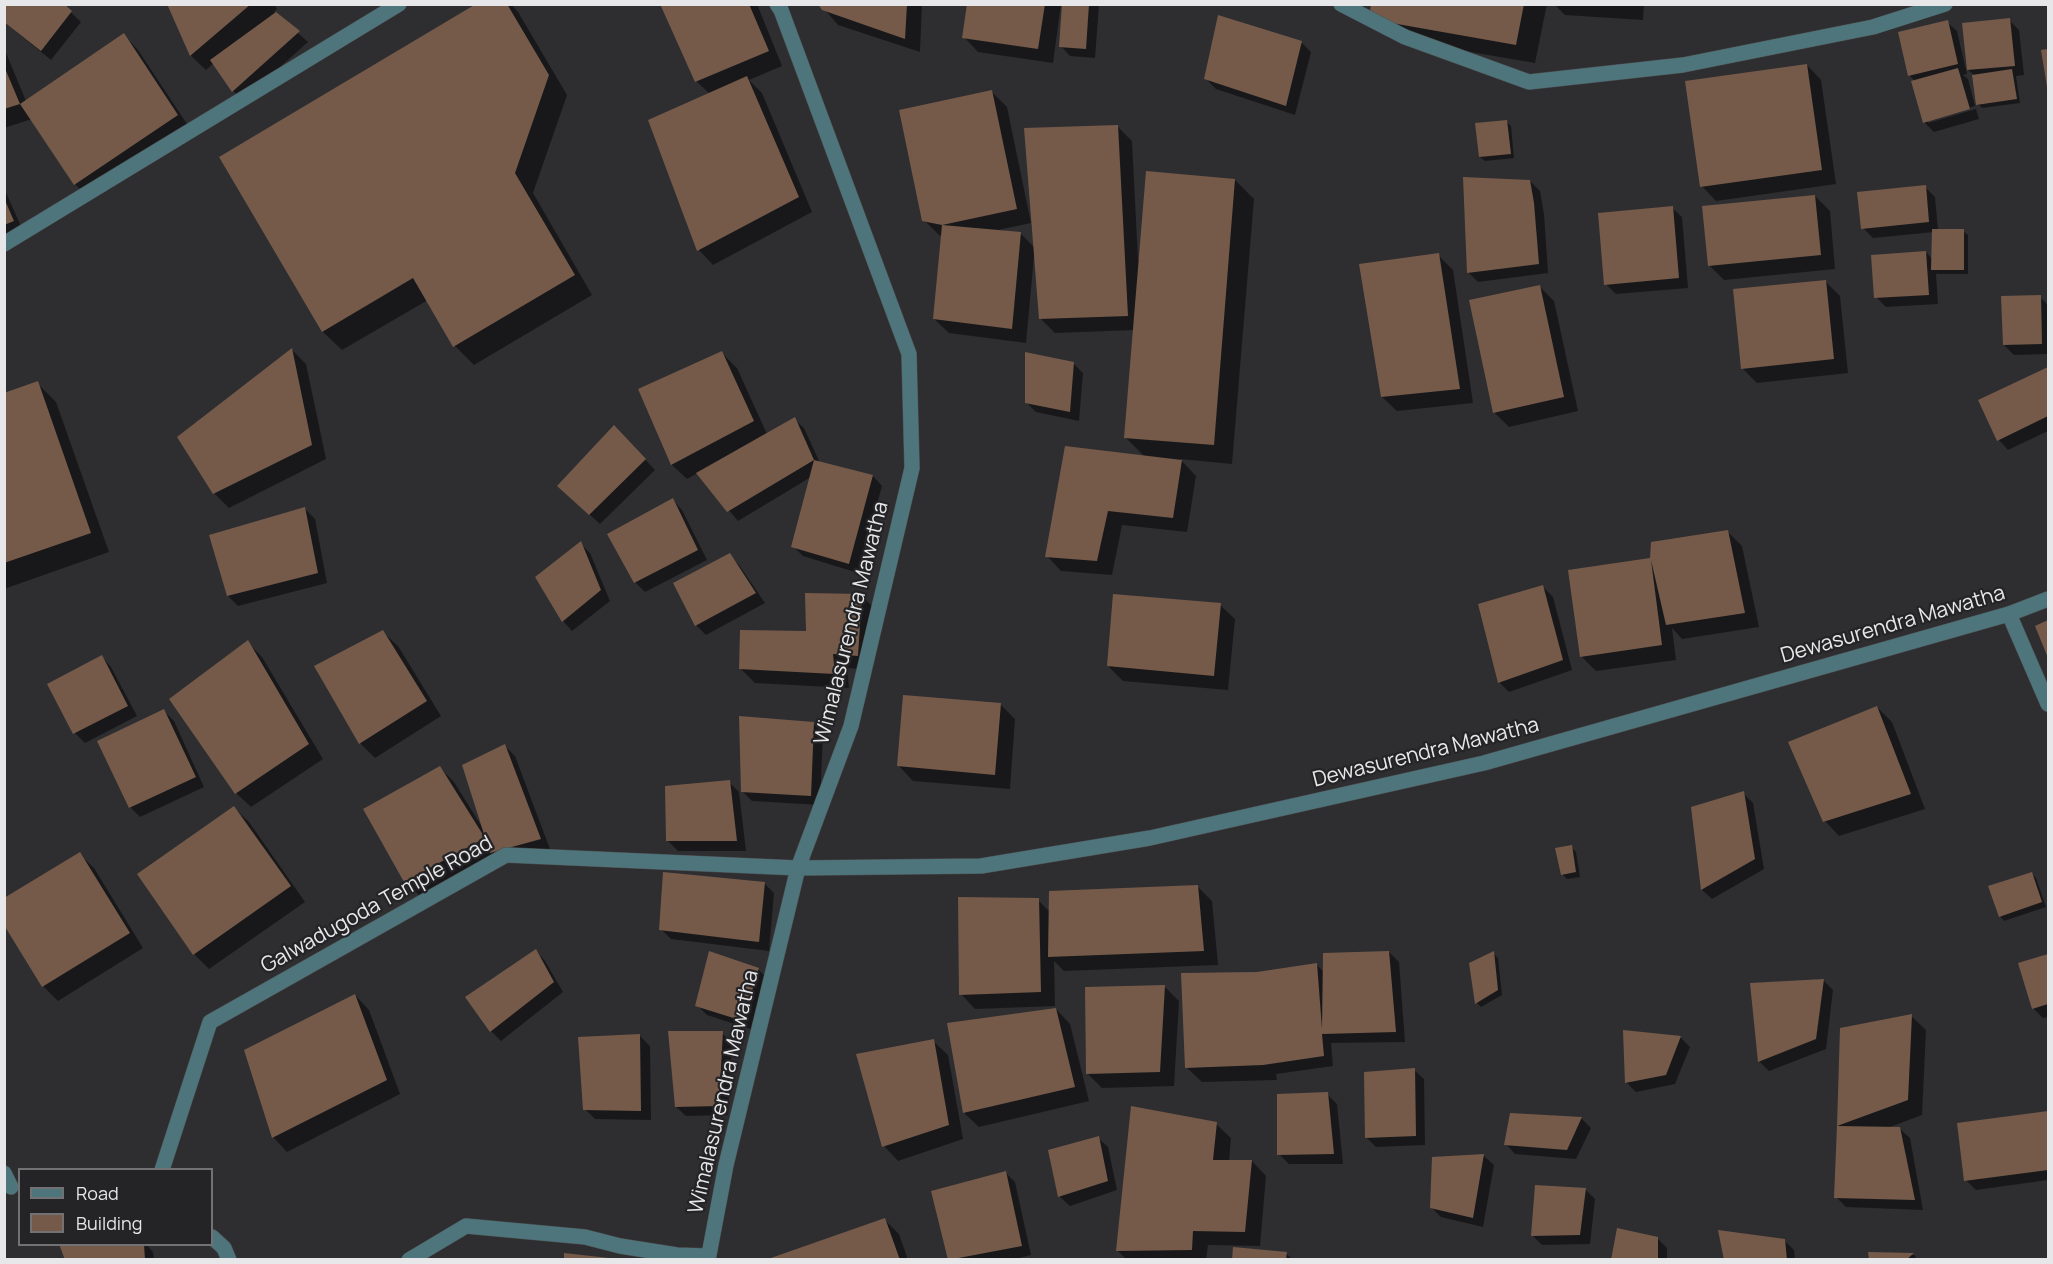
<!DOCTYPE html>
<style>
body{margin:0}
#map{position:relative;width:2053px;height:1264px;overflow:hidden;background:#2e2e31;font-family:Manrope,sans-serif}
canvas{display:block}
.frame{position:absolute;inset:0;border:6px solid #e7e7e9;pointer-events:none}
.legend{position:absolute;left:18px;top:1168px;width:195px;height:78px;box-sizing:border-box;background:#242427;border:2px solid #727275;margin:0;padding:8px 10px;list-style:none;font-size:18px;color:#e7e7e9}
.legend li{display:flex;align-items:center;gap:12px;height:30px}
.legend b{width:30px;border:2px solid #727275}
</style>
<div id="map">
<canvas width="2053" height="1264"></canvas>
<div class="frame"></div>
<ul class="legend">
<li><b style="height:8px;background:#4d757b"></b>Road</li>
<li><b style="height:16px;background:#755a4a"></b>Building</li>
</ul>
</div>
<script>
const g = document.querySelector('canvas').getContext('2d');
g.lineJoin = 'round';
function fill(path, color) {
  g.fillStyle = color;
  g.fill(path, 'evenodd');
}
function toPath(rows) {
  const path = new Path2D();
  for (const r of rows) {
    path.moveTo(r[0], r[1]);
    for (let i = 2; i < r.length; i += 2) path.lineTo(r[i], r[i + 1]);
  }
  return path;
}
function stroke(path, color, width, dash) {
  g.strokeStyle = color;
  g.lineWidth = width;
  g.lineCap = dash ? 'butt' : 'round';
  g.setLineDash(dash || []);
  g.stroke(path);
}
function drawText(font, color, halo, rows, align = 'center') {
  g.font = font + ' Manrope,sans-serif';
  g.lineWidth = 4.5;
  g.setLineDash([]);
  g.textBaseline = 'middle';
  g.strokeStyle = halo;
  g.fillStyle = color;
  for (const [text, x, y, turn = 0] of rows) {
    g.save();
    g.translate(x, y);
    g.rotate((+turn || 0) * Math.PI / 180);
    g.textAlign = isNaN(turn) ? turn : align;
    if (halo) g.strokeText(text, 0, 0);
    g.fillText(text, 0, 0);
    g.restore();
  }
}
fill(toPath([
 [62,4,81,22,51,60,4,22],
 [168,4,274,4,277,9,274,12,308,42,243,100,233,91,214,63,206,70,191,56],
 [479,4,511,4,518,12,567,95,533,193,592,295,474,365,455,346,428,300,342,350,323,332,221,157],
 [662,4,757,4,782,66,749,80,762,93,812,212,713,265,699,250,650,121,710,94,696,81],
 [820,4,922,4,920,52,838,25],
 [968,4,1061,4,1053,63,978,52,964,37],
 [1064,4,1099,4,1095,58,1070,56,1061,46],
 [1373,4,1547,4,1535,63,1389,38,1370,19],
 [1554,4,1644,4,1643,20,1565,15],
 [2009,20,2019,30,2024,75,2016,76,2020,103,1982,108,1978,104,1974,75,1968,70],
 [1947,22,1957,31,1967,74,1963,75,1968,79,1975,106,1928,120,1928,123,1976,109,1979,119,1934,132,1924,122,1915,81,1910,76],
 [124,35,138,50,191,130,90,199,75,184,32,119,4,128,4,48,26,101],
 [1301,42,1311,52,1295,115,1216,89,1206,79],
 [1807,65,1821,80,1836,184,1716,201,1702,186],
 [992,92,1007,107,1031,223,998,230,1020,233,1035,248,1117,126,1132,141,1138,260,1235,180,1254,199,1232,464,1180,459,1196,476,1187,532,1122,525,1112,575,1061,571,1047,556,1145,457,1126,438,1135,330,1055,333,1041,319,1036,256,1034,256,1026,343,949,333,934,319,942,236,939,235,924,220],
 [1506,121,1511,126,1514,158,1485,161,1480,157],
 [1530,181,1540,191,1544,214,1548,273,1478,282,1468,272],
 [1925,187,1935,197,1938,230,1963,231,1968,235,1968,274,1936,274,1938,304,1886,307,1876,297,1926,252,1933,260,1934,232,1873,238,1863,228],
 [4,188,23,231,4,238],
 [1815,196,1830,211,1835,269,1724,280,1710,266],
 [1672,208,1682,217,1688,288,1616,294,1606,284],
 [1438,255,1453,270,1473,403,1397,411,1382,397],
 [1825,281,1840,296,1848,373,1757,383,1742,368],
 [1539,286,1554,301,1578,411,1509,427,1494,412],
 [2040,297,2048,305,2048,354,2014,355,2004,345],
 [292,350,306,364,326,459,229,508,214,493],
 [722,353,737,368,767,434,794,419,804,428,820,463,873,476,882,486,858,573,803,556,793,546,811,477,738,521,698,473,687,479,672,465,640,390],
 [1073,363,1083,373,1079,421,1036,412,1026,402],
 [2048,368,2048,431,2008,450,1999,440,1980,401],
 [37,383,56,402,109,552,4,589,4,395],
 [624,437,655,470,600,524,569,496],
 [673,500,682,510,707,560,645,592,635,582],
 [305,509,315,519,327,583,238,606,228,596],
 [1727,531,1742,546,1759,627,1682,639,1672,628,1676,660,1596,671,1581,656,1570,571,1652,559],
 [580,543,590,553,610,601,572,631,563,621,537,577],
 [729,555,739,565,765,603,706,635,696,625],
 [1543,587,1553,597,1572,670,1509,692,1499,682],
 [861,595,876,610,872,670,847,668,849,688,755,683,740,668,808,633],
 [1220,605,1235,619,1228,690,1123,681,1108,666],
 [383,632,398,646,441,716,375,758,360,743,316,666],
 [247,642,262,657,323,759,251,807,236,793],
 [102,657,111,667,137,716,85,743,75,733,49,684],
 [1000,704,1015,719,1010,789,913,781,899,766],
 [1877,707,1892,722,1925,809,1839,836,1825,821],
 [164,711,174,721,204,787,140,817,130,807],
 [813,723,823,733,820,805,752,801,742,791],
 [505,746,515,756,550,849,502,862,420,896,405,881,440,768,454,782,482,827],
 [729,782,739,792,746,851,678,851,668,841],
 [1743,793,1753,803,1764,869,1712,899,1702,890,1693,808],
 [234,808,249,822,305,902,209,969,194,954],
 [1571,847,1576,852,1580,877,1567,879,1562,874],
 [79,854,94,868,143,948,58,1001,43,986],
 [2032,874,2036,878,2046,907,2004,921,2000,916],
 [765,884,774,893,769,951,671,939,661,929],
 [1197,886,1212,901,1218,965,1064,971,1054,961,1055,1006,975,1009,961,994,1038,900,1050,912],
 [536,951,545,961,563,992,501,1041,491,1031,467,997],
 [1389,952,1399,962,1405,1042,1331,1043,1333,1066,1276,1074,1277,1080,1202,1082,1187,1068,1257,974,1317,965,1324,972],
 [1493,953,1498,958,1502,995,1481,1007,1477,1003],
 [2048,955,2048,1017,2043,1018,2033,1008,2020,964],
 [758,969,768,979,753,1030,707,1015,697,1005],
 [1824,981,1833,990,1826,1049,1769,1071,1759,1061],
 [1164,986,1179,1001,1174,1086,1102,1088,1087,1073],
 [355,995,369,1010,400,1094,287,1152,273,1137],
 [1056,1009,1070,1024,1089,1101,979,1127,964,1113],
 [1911,1016,1926,1030,1922,1115,1887,1128,1899,1128,1910,1138,1923,1210,1846,1207,1836,1197,1842,1029],
 [722,1033,732,1043,728,1115,686,1116,676,1107],
 [640,1036,650,1046,651,1120,595,1119,585,1109],
 [1680,1037,1690,1047,1675,1084,1636,1092,1626,1082],
 [933,1041,948,1055,963,1139,898,1161,884,1146],
 [1414,1070,1424,1079,1425,1145,1376,1147,1366,1137],
 [1327,1094,1337,1104,1343,1164,1289,1164,1279,1154],
 [2048,1112,2048,1180,1976,1190,1966,1180,1958,1124],
 [1581,1118,1591,1128,1576,1159,1515,1154,1506,1144],
 [1216,1124,1231,1138,1229,1161,1252,1161,1266,1176,1260,1246,1208,1245,1206,1260,1127,1260,1117,1250],
 [1098,1138,1108,1147,1117,1190,1070,1206,1060,1197,1050,1151],
 [1484,1156,1494,1165,1483,1227,1441,1217,1431,1207,1433,1159],
 [1005,1172,1015,1182,1031,1255,1011,1260,949,1260],
 [1585,1189,1595,1199,1590,1244,1542,1245,1532,1235],
 [884,1219,899,1234,908,1260,771,1260],
 [1657,1238,1667,1248,1667,1260,1613,1260],
 [1784,1240,1794,1250,1795,1260,1726,1260],
 [61,1244,146,1244,153,1252,154,1260,66,1260],
 [1286,1253,1293,1260,1233,1260],
 [1870,1254,1914,1255,1918,1260,1870,1260]
]), '#0007');
fill(toPath([
 [4,4,64,4,72,11,41,51,4,22],
 [167,4,251,4,190,56],
 [476,4,507,4,549,75,515,173,575,275,453,347,413,278,322,332,219,157],
 [660,4,749,4,769,51,695,82],
 [818,4,907,4,905,39,822,10],
 [967,4,1045,4,1038,49,962,38],
 [1062,4,1089,4,1086,49,1059,47],
 [1371,4,1524,4,1516,45,1369,19],
 [276,12,300,31,232,92,210,60],
 [1218,15,1302,41,1286,106,1204,79],
 [2010,18,2015,66,1967,70,1962,23],
 [1948,20,1958,64,1908,76,1898,32],
 [124,33,178,115,74,185,20,104],
 [2048,49,2048,87,2047,87,2041,50],
 [1807,64,1822,170,1700,187,1685,81],
 [4,66,20,104,4,109],
 [1958,68,1970,109,1923,123,1911,81],
 [2012,69,2017,99,1976,105,1972,75],
 [747,76,799,197,697,251,648,120],
 [992,90,1017,209,942,225,922,221,899,110],
 [1507,120,1511,154,1479,157,1475,123],
 [1118,125,1128,316,1039,319,1024,128],
 [1146,171,1235,179,1214,445,1124,438],
 [1463,177,1530,180,1534,203,1539,264,1467,273],
 [1926,185,1929,222,1861,229,1857,192],
 [1815,195,1821,255,1708,266,1702,206],
 [4,198,14,221,4,225],
 [1673,206,1679,278,1604,285,1598,213],
 [942,225,1021,232,1012,329,933,319],
 [1932,229,1964,229,1964,270,1931,270],
 [1926,251,1929,295,1874,298,1871,255],
 [1439,253,1460,389,1381,397,1359,264],
 [1826,280,1834,359,1741,369,1733,289],
 [1540,285,1564,397,1493,413,1469,300],
 [2041,295,2042,344,2003,345,2001,296],
 [292,348,312,445,213,494,177,437],
 [722,351,754,421,671,465,638,389],
 [1025,352,1074,362,1070,412,1025,403],
 [2048,367,2048,416,1997,441,1978,400],
 [38,381,91,533,4,563,4,393],
 [795,417,814,460,727,512,696,473],
 [614,425,646,459,589,515,557,486],
 [1065,446,1182,460,1173,518,1108,511,1097,561,1045,557],
 [814,460,873,475,849,564,791,547],
 [673,498,698,550,634,583,607,534],
 [305,507,318,573,227,596,209,535],
 [1728,530,1745,613,1666,625,1651,560,1662,645,1580,657,1568,570,1650,558,1651,542],
 [581,541,601,590,562,622,535,577],
 [730,553,756,593,695,626,673,583],
 [1543,585,1563,660,1498,683,1478,604],
 [805,593,862,594,858,656,833,654,835,674,739,669,740,630,806,631],
 [1113,594,1221,603,1214,676,1107,666],
 [2048,620,2048,658,2035,626],
 [383,630,427,701,359,744,314,666],
 [248,640,309,744,235,794,169,699],
 [102,655,128,706,73,734,47,684],
 [903,695,1001,703,995,775,897,766],
 [1877,706,1911,794,1823,822,1788,742],
 [164,709,196,777,129,808,97,741],
 [739,716,814,722,811,796,741,792],
 [505,744,541,839,490,853,462,765],
 [440,766,485,838,404,882,363,809],
 [730,780,737,841,666,841,665,786],
 [1744,791,1755,859,1701,890,1691,807],
 [234,806,291,886,193,955,137,874],
 [1572,845,1576,872,1561,875,1555,848],
 [80,852,130,933,42,987,4,925,4,898],
 [663,872,765,882,759,942,659,930],
 [2032,872,2042,902,1999,917,1988,886],
 [1198,885,1204,951,1048,957,1049,891],
 [958,897,1039,898,1041,992,959,995],
 [536,949,554,982,490,1032,465,997],
 [709,951,759,968,743,1021,695,1006],
 [1389,951,1396,1032,1322,1034,1324,1056,1263,1065,1185,1068,1181,973,1257,972,1317,963,1322,1029,1323,953],
 [1494,951,1498,990,1475,1004,1469,963],
 [2048,954,2048,1004,2032,1009,2018,963],
 [1824,979,1816,1039,1758,1062,1750,983],
 [1165,985,1160,1072,1086,1074,1085,987],
 [355,994,387,1080,272,1138,244,1050],
 [1056,1008,1075,1087,963,1113,947,1023],
 [1912,1014,1908,1100,1837,1126,1840,1028],
 [1623,1030,1681,1036,1666,1075,1625,1083],
 [668,1031,723,1031,719,1106,675,1107],
 [640,1034,641,1111,583,1110,578,1037],
 [934,1039,949,1125,882,1147,856,1054],
 [1415,1068,1416,1136,1365,1138,1364,1072],
 [1328,1092,1334,1154,1277,1155,1277,1094],
 [1131,1106,1217,1122,1213,1160,1252,1160,1245,1232,1193,1231,1192,1250,1116,1251],
 [2048,1111,2048,1170,1964,1181,1957,1123],
 [1510,1113,1582,1117,1567,1150,1504,1145],
 [1837,1126,1900,1127,1915,1200,1834,1198],
 [1099,1136,1108,1181,1058,1197,1048,1150],
 [1484,1154,1473,1218,1430,1208,1432,1157],
 [1006,1171,1022,1246,948,1260,931,1191],
 [1535,1185,1586,1188,1580,1235,1531,1236],
 [885,1218,900,1260,768,1260,768,1259],
 [1617,1228,1658,1237,1658,1260,1611,1260],
 [1718,1230,1785,1239,1787,1260,1724,1260],
 [59,1244,144,1244,145,1260,65,1260],
 [1233,1247,1287,1252,1286,1260,1232,1260],
 [1868,1252,1914,1253,1906,1260,1869,1260],
 [564,1253,609,1258,609,1260,564,1260]
]), '#755a4a');
const minor = toPath([
 [1341,4,1405,37,1529,82,1683,65,1873,27,1945,4],
 [4,244,399,4],
 [2009,614,2048,704],
 [162,1170,210,1022,506,855,798,868,981,866,1150,838,1484,763,2009,614,2048,599],
 [4,1173,11,1187],
 [212,1237,224,1248,229,1260],
 [409,1260,466,1226,585,1237,620,1246,677,1255,707,1256],
 [708,1260,726,1165,798,868,851,726,912,468,909,354,781,10,777,4]
]);
stroke(minor, '#4c4c4e', 16);
stroke(minor, '#4d757b', 15);
drawText('21px', '#e7e7e9', '#242427', [
 ["Wimalasurendra Mawatha",852,623,-76],
 ["Dewasurendra Mawatha",1893,625,-16],
 ["Dewasurendra Mawatha",1426,753,-14],
 ["Galwadugoda Temple Road",377,905,-29],
 ["Wimalasurendra Mawatha",724,1092,-77]
]);
</script>
